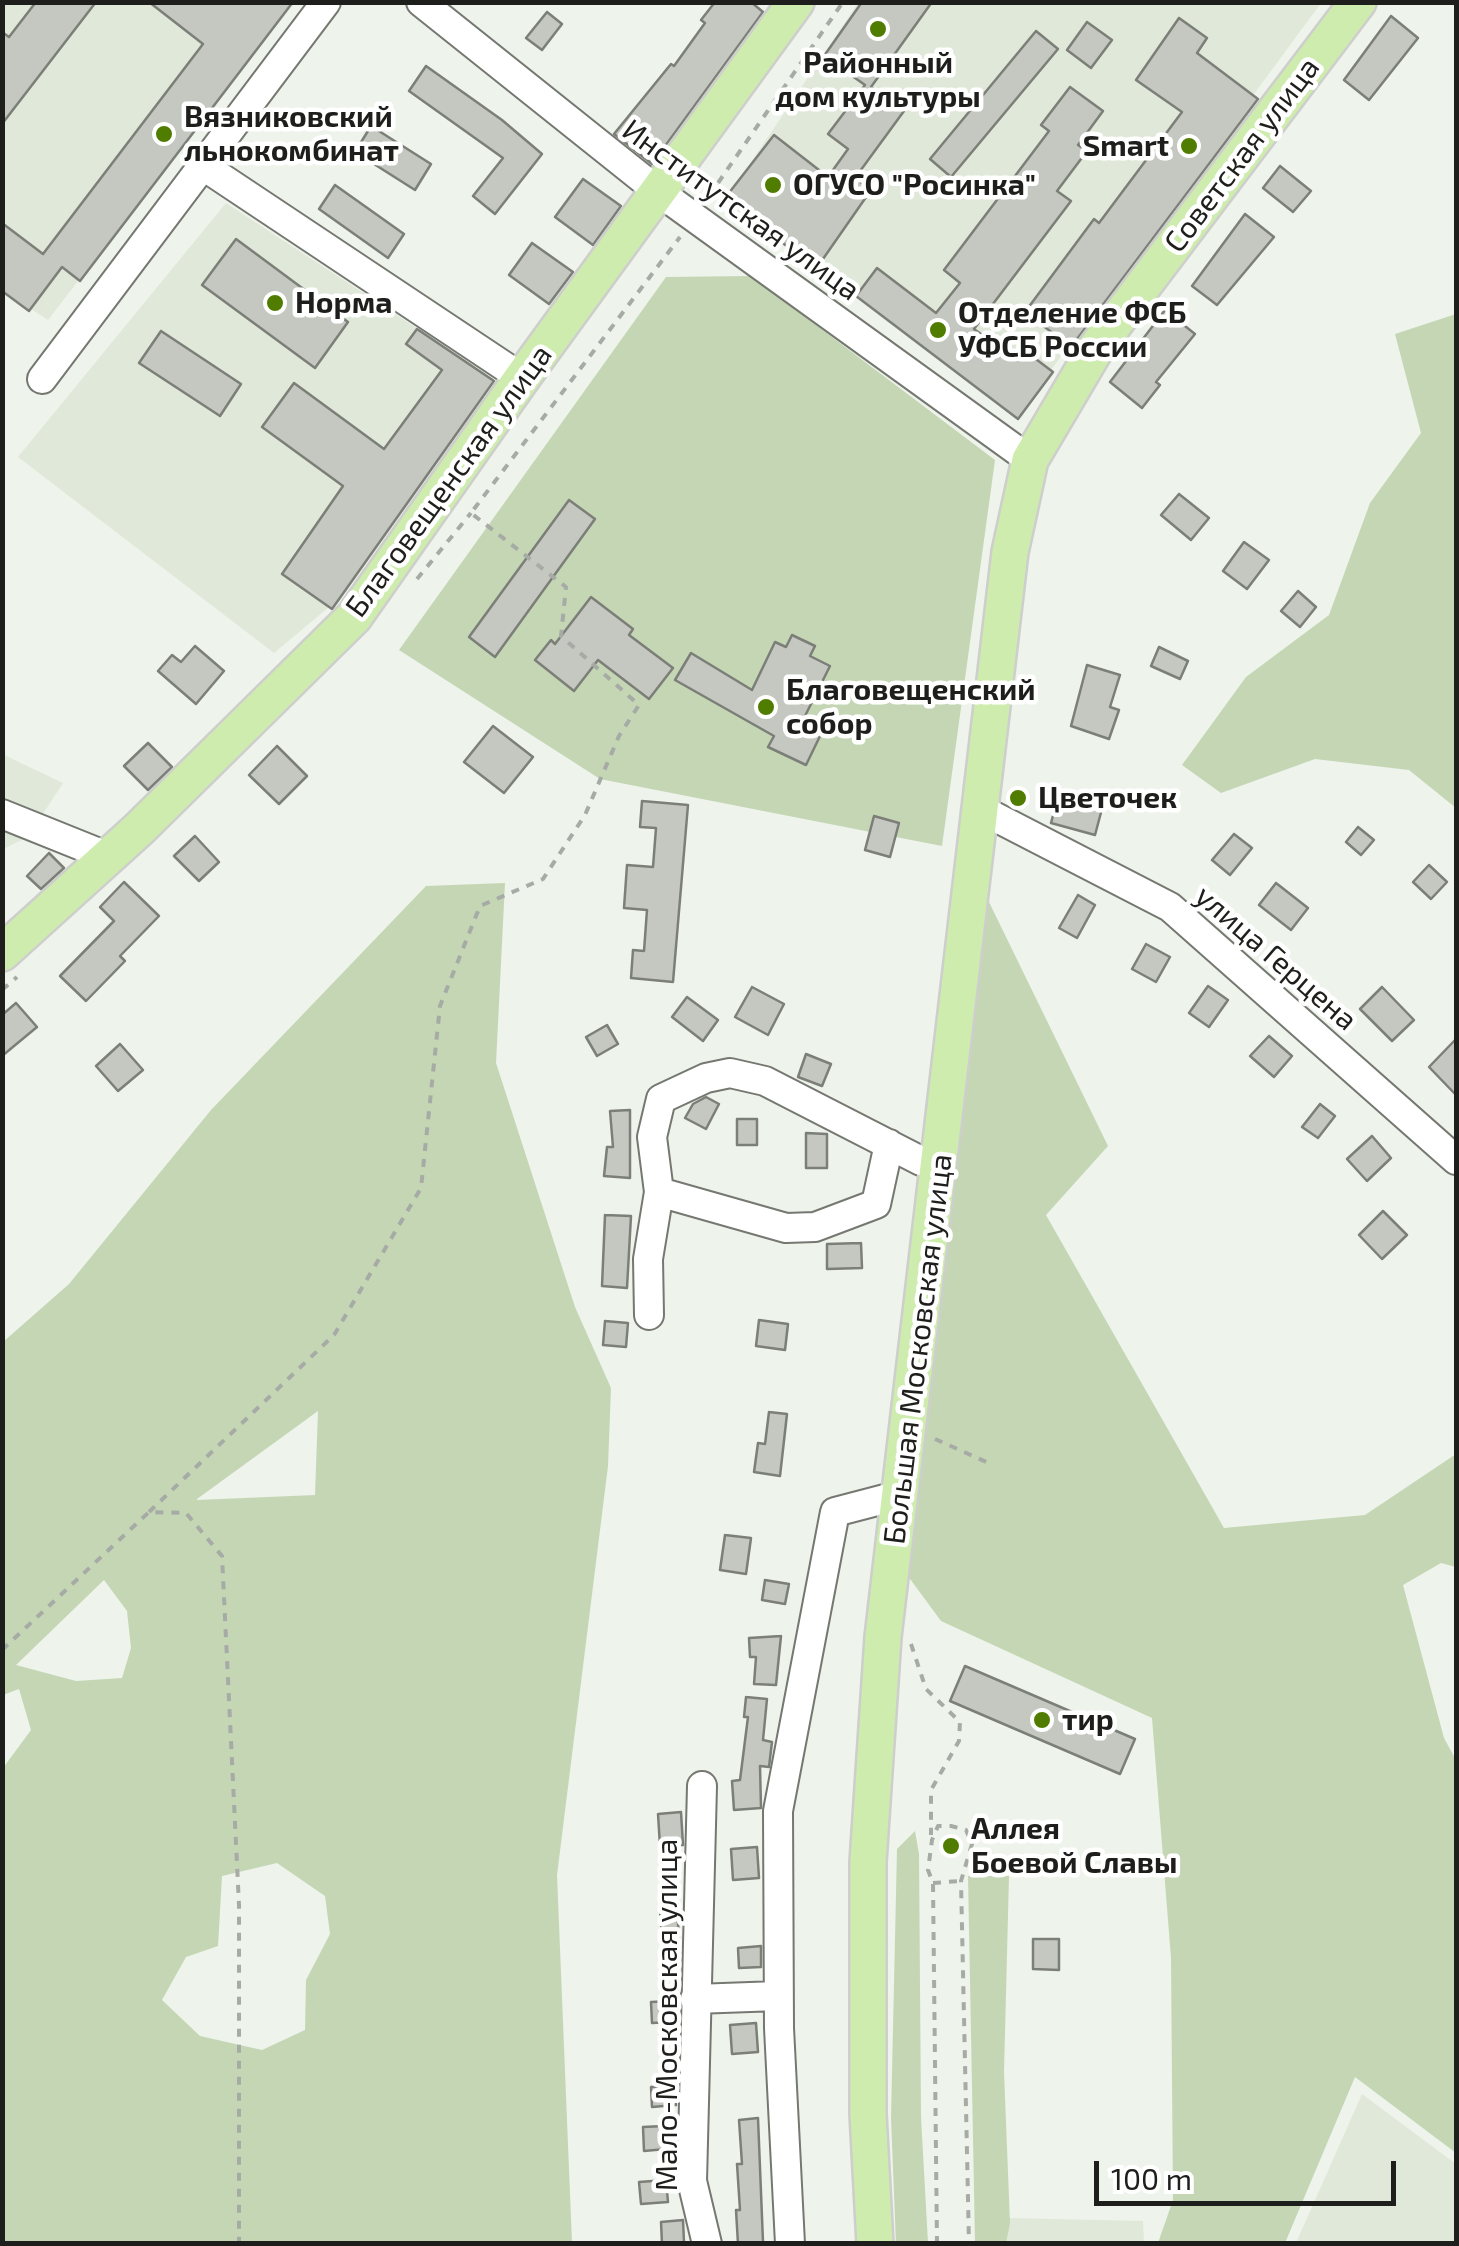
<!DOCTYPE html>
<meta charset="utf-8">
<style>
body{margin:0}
#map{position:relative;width:1459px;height:2246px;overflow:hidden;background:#eef3eb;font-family:"Exo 2",sans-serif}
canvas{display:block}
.frame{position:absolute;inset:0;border:5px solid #1e1f1c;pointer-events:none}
.scale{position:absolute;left:1094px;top:2161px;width:302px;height:45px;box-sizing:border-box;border:5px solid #1e1f1c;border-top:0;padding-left:12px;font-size:30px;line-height:35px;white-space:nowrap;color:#1e1f1c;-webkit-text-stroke:8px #fff;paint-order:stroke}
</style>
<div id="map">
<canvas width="1459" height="2246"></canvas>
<div class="frame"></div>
<div class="scale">100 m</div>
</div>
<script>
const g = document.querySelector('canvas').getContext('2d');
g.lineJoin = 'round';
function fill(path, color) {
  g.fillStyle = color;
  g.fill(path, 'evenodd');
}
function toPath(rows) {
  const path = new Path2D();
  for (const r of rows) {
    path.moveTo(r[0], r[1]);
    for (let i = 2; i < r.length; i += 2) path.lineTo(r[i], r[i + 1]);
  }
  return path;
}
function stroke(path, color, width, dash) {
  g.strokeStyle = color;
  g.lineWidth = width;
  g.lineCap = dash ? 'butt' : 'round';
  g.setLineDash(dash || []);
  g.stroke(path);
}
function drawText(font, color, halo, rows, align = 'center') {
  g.font = font + ' "Exo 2",sans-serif';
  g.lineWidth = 9;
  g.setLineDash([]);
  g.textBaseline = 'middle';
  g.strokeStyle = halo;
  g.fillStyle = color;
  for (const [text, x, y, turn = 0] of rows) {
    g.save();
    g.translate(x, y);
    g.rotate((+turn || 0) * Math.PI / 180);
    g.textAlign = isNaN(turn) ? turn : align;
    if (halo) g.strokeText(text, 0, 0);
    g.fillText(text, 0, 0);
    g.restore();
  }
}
fill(toPath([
 [2,3,292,3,48,320,3,291],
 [858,3,1321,3,1017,416,725,201],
 [226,203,493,378,342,596,274,653,18,457],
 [2,754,63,783,28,837,3,849],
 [1362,2094,1456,2164,1456,2243,1296,2243],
 [1005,2218,1143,2221,1144,2243,1005,2244]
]), '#e0e8d9');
fill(toPath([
 [751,276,995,460,942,846,600,779,399,650,666,277],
 [1456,314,1456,808,1409,770,1315,759,1221,793,1182,765,1246,677,1329,615,1370,503,1421,433,1395,334],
 [505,883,496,1063,575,1307,611,1388,608,1466,557,1875,572,2243,3,2243,3,1768,31,1730,19,1689,3,1695,3,1342,69,1284,211,1110,426,886],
 [318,1411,315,1495,197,1500,197,1499],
 [104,1580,127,1611,131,1648,122,1678,76,1681,16,1665],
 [277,1863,325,1896,330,1934,306,1980,305,2030,262,2050,200,2036,162,2000,186,1957,218,1946,222,1876],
 [987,898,1108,1146,1046,1215,1224,1528,1365,1515,1456,1454,1456,1567,1441,1563,1403,1585,1444,1738,1456,1760,1456,2153,1355,2077,1285,2243,1158,2243,1173,2200,1171,1958,1152,1718,941,1621,902,1568,959,1145],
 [915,1831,919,1854,921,2117,928,2243,896,2244,891,2118,897,1849],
 [968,1876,1009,1876,1004,2072,1010,2223,1006,2243,975,2243]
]), '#c5d6b5');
const building = toPath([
 [36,2,96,2,2,124,2,32,9,37,36,2],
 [149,2,293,2,80,281,62,267,29,311,2,291,2,223,43,254,203,44,149,2],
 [715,2,751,2,763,12,652,164,614,134,671,64,674,66,705,23,701,20,715,2],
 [862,2,932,2,871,87,904,111,855,178,871,190,816,269,725,198,774,135,828,177,848,149,828,134,865,85,824,56,862,2],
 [547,12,562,24,542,50,526,38,547,12],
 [1391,16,1418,38,1369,100,1344,80,1391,16],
 [1179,18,1207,38,1197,53,1258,99,1071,347,1025,312,1094,219,1099,223,1182,112,1136,80,1179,18],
 [1087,22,1112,40,1091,68,1067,50,1087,22],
 [1036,31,1058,49,951,177,930,159,1036,31],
 [426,66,502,120,542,154,495,214,473,196,503,158,409,91,426,66],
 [1070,87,1103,111,1078,145,1087,151,1057,191,1071,201,974,329,1012,357,1020,347,1053,372,1018,419,856,296,877,268,936,313,960,283,944,270,1049,131,1041,125,1070,87],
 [371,126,431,164,415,190,355,152,371,126],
 [1280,166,1311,191,1293,212,1263,188,1280,166],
 [583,179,621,206,593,245,555,217,583,179],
 [335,185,404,234,388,258,319,209,335,185],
 [1245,214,1274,237,1217,305,1192,286,1245,214],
 [236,239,348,322,315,368,202,285,236,239],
 [532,243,573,272,549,304,509,275,532,243],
 [1165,310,1195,334,1156,382,1160,385,1142,408,1110,382,1165,310],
 [417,329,494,381,332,609,282,574,343,486,262,427,294,383,384,449,442,370,406,344,417,329],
 [161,331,241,384,220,416,139,363,161,331],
 [1179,494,1209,518,1191,540,1161,515,1179,494],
 [569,500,595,519,495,657,469,637,569,500],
 [1244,542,1269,560,1247,589,1223,571,1244,542],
 [1298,591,1316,607,1300,627,1281,611,1298,591],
 [591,597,633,629,629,635,673,668,649,699,598,660,574,691,535,660,551,640,555,644,591,597],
 [792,635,815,646,810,656,830,666,801,724,821,734,806,765,768,747,774,736,675,680,691,653,752,690,775,642,786,647,792,635],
 [195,646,224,671,196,704,158,671,172,655,181,662,195,646],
 [1159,647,1188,661,1180,679,1151,666,1159,647],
 [1087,665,1120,675,1110,707,1119,710,1109,739,1071,726,1087,665],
 [493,726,533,757,504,793,464,762,493,726],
 [148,743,172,767,148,790,124,766,148,743],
 [277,746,307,776,279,804,249,775,277,746],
 [1059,793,1103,805,1095,835,1051,823,1059,793],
 [642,801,688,805,673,982,631,978,633,950,644,951,647,910,624,908,627,865,653,867,656,828,640,827,642,801],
 [874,816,899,823,890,857,865,850,874,816],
 [1358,827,1374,840,1361,855,1346,842,1358,827],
 [1234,834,1252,848,1230,875,1212,860,1234,834],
 [195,836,219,862,199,881,174,856,195,836],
 [49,853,64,868,41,889,27,876,49,853],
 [1429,865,1447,882,1431,899,1413,882,1429,865],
 [124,882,159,916,120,956,125,961,86,1001,60,976,114,921,100,907,124,882],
 [1276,883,1308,908,1291,930,1259,905,1276,883],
 [1078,895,1095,905,1077,938,1059,928,1078,895],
 [1146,944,1170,957,1156,982,1132,969,1146,944],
 [1208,986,1228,1000,1209,1027,1189,1013,1208,986],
 [752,987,784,1004,768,1035,735,1017,752,987],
 [1382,987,1414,1020,1392,1041,1360,1009,1382,987],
 [687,997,718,1020,703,1041,672,1017,687,997],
 [16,1003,37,1027,2,1056,2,1015,16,1003],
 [607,1025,618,1044,597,1056,586,1037,607,1025],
 [1269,1036,1292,1056,1274,1077,1250,1056,1269,1036],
 [1456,1039,1456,1095,1429,1067,1456,1039],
 [120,1044,143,1070,118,1091,96,1066,120,1044],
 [806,1054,831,1064,822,1086,798,1077,806,1054],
 [706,1097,719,1104,706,1129,685,1118,693,1104,706,1097],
 [1320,1104,1335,1116,1318,1138,1302,1127,1320,1104],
 [630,1110,630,1178,604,1176,607,1147,613,1147,610,1111,630,1110],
 [737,1119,757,1119,757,1145,737,1145,737,1119],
 [806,1133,827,1134,827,1168,806,1168,806,1133],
 [1372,1136,1391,1158,1367,1181,1347,1159,1372,1136],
 [1383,1211,1407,1235,1382,1259,1359,1235,1383,1211],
 [605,1215,631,1216,627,1288,602,1286,605,1215],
 [861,1243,862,1268,827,1269,827,1244,861,1243],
 [759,1320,788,1324,785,1350,756,1346,759,1320],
 [605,1321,628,1323,626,1347,603,1345,605,1321],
 [769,1412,787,1414,780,1476,754,1472,758,1443,765,1444,769,1412],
 [725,1535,751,1538,746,1574,720,1570,725,1535],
 [765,1580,789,1584,785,1604,762,1600,765,1580],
 [781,1636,776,1685,754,1684,756,1657,750,1657,749,1638,781,1636],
 [965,1666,1135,1739,1120,1774,950,1701,965,1666],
 [746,1697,767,1699,763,1740,772,1742,769,1767,760,1766,761,1808,734,1810,732,1781,740,1780,748,1717,744,1717,746,1697],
 [681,1812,683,1845,660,1846,658,1814,681,1812],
 [757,1847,759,1878,733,1880,731,1849,757,1847],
 [677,1909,679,1937,662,1938,660,1910,677,1909],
 [1033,1939,1059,1939,1059,1970,1033,1969,1033,1939],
 [761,1946,761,1967,739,1968,738,1948,761,1946],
 [670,2001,671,2022,652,2023,651,2002,670,2001],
 [756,2023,758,2052,732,2054,730,2025,756,2023],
 [674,2085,676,2105,652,2107,651,2087,674,2085],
 [758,2118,763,2242,738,2244,736,2210,740,2210,737,2164,742,2164,739,2120,758,2118],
 [664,2126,666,2149,644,2151,643,2127,664,2126],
 [666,2180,668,2202,641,2204,639,2182,666,2180],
 [683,2220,684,2242,662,2244,661,2222,683,2220]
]);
fill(building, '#c4c8c0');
stroke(building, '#7c7f78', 2.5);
const minor = toPath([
 [421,2,659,192,1030,460],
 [202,165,522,378],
 [42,379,326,2],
 [978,808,1170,907,1456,1160],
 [2,814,109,857],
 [659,1192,786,1228,815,1227,876,1204,889,1144],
 [649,1315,648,1259,659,1192,652,1137,661,1099,706,1078,730,1073,765,1081,921,1161,940,1167],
 [702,1786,692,2181,707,2244],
 [695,1999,778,1996],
 [790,2244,779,2028,778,1811,835,1512,900,1495]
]);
const major = toPath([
 [2,953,139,829,354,617,522,378,796,2],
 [875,2244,868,2114,868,1862,883,1637,1010,552,1030,460,1096,348,1358,2]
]);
stroke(minor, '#757871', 32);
stroke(major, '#cececd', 40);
stroke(toPath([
 [709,196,843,2],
 [417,579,471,513],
 [2,990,17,977],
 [935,1439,991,1464],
 [149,1512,334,1335,421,1188,440,1006,480,906,543,879,585,815,619,736,639,705,561,636,566,587,471,513,680,237],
 [911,1644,926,1689,960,1722,959,1741,931,1790,931,1835],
 [2,1650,149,1512,186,1513,222,1556,239,1905,239,2244],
 [933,1883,961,1881],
 [937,2244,933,1883,928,1870,932,1840,938,1826,951,1826,966,1830,972,1844,961,1881,969,2244]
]), '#a7aba5', 4, [8, 8]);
stroke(minor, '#fff', 28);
stroke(major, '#ceecad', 35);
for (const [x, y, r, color] of [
 [878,29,10,"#507c00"],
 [164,134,10,"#507c00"],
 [1189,146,10,"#507c00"],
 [773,185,10,"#507c00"],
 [275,303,10,"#507c00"],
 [938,330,10,"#507c00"],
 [766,707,10,"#507c00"],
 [1018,798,10,"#507c00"],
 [1042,1720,10,"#507c00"],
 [951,1846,10,"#507c00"]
]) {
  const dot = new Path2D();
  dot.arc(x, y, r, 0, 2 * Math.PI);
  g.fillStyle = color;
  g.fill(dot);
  stroke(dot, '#fff', 4);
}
drawText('bold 30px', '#1e1f1c', '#fff', [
 ["Районный",878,63,"center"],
 ["дом культуры",878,97,"center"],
 ["Вязниковский",184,117],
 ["льнокомбинат",184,151],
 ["Smart",1169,146,"right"],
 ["ОГУСО \"Росинка\"",793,185],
 ["Норма",295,303],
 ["Отделение ФСБ",958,313],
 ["УФСБ России",958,347],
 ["Благовещенский",786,690],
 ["собор",786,724],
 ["Цветочек",1038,798],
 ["тир",1062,1720],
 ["Аллея",971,1829],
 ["Боевой Славы",971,1863]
], 'left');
drawText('30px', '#1e1f1c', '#fff', [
 ["Советская улица",1242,155,-53],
 ["Институтская улица",741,210,36],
 ["Благовещенская улица",449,481,-54],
 ["улица Герцена",1276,958,41],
 ["Большая Московская улица",918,1349,-83],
 ["Мало-Московская улица",667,2015,-90]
]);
</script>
